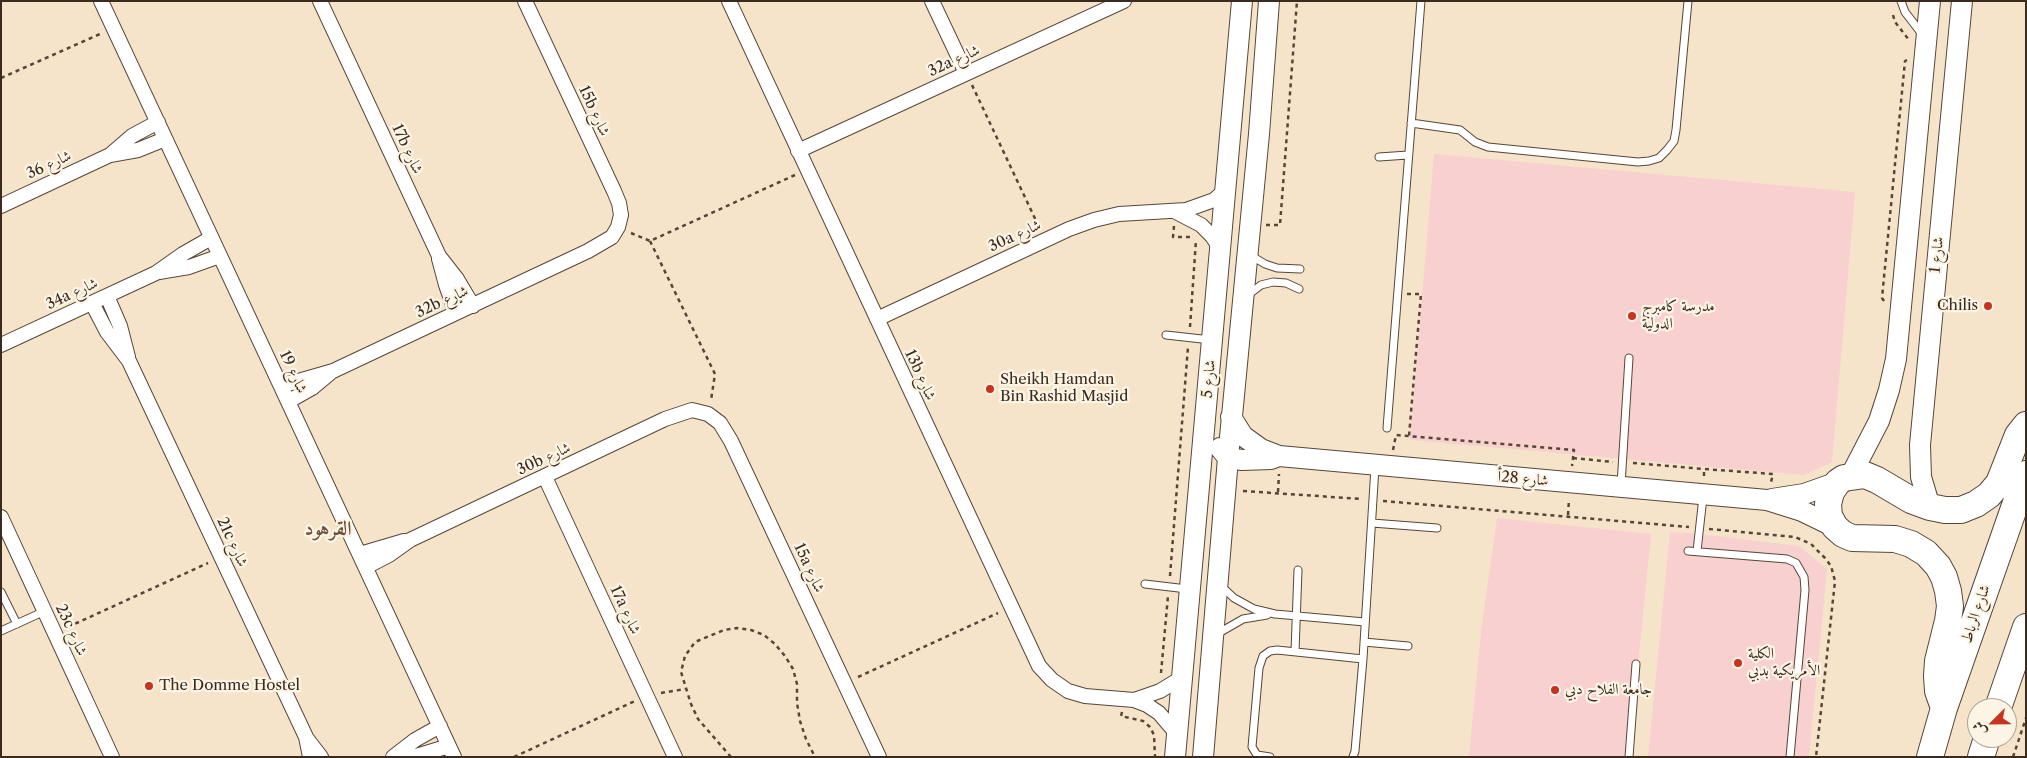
<!DOCTYPE html>
<meta charset="utf-8">
<style>
body{margin:0}
#map{position:relative;width:2027px;height:758px;overflow:hidden;background:#f6e4ca;font-family:"Libre Caslon Text",Amiri,serif}
canvas{display:block}
.frame{position:absolute;inset:0;border:2px solid #3b2a1e;pointer-events:none}
.north{position:absolute;left:1967px;top:698px;width:50px;height:50px;box-sizing:border-box;background:#fcf5e5;border:1px solid #afa495;border-radius:50%;rotate:247deg;font-size:14px;font-weight:700;line-height:20px;text-align:center;color:#3b2a1e}
.north::after{content:'';display:block;margin:auto;width:18px;height:22px;background:#c8321e;clip-path:polygon(50% 0,100% 100%,50% 72%,0 100%)}
</style>
<div id="map">
<canvas width="2027" height="758"></canvas>
<div class="frame"></div>
<div class="north">ش</div>
</div>
<script>
const g = document.querySelector('canvas').getContext('2d');
g.lineJoin = 'round';
function fill(path, color) {
  g.fillStyle = color;
  g.fill(path, 'evenodd');
}
function toPath(rows) {
  const path = new Path2D();
  for (const r of rows) {
    path.moveTo(r[0], r[1]);
    for (let i = 2; i < r.length; i += 2) path.lineTo(r[i], r[i + 1]);
  }
  return path;
}
function stroke(path, color, width, dash) {
  g.strokeStyle = color;
  g.lineWidth = width;
  g.lineCap = dash ? 'butt' : 'round';
  g.setLineDash(dash || []);
  g.stroke(path);
}
function drawText(font, color, halo, rows, align = 'center') {
  g.font = font + ' "Libre Caslon Text",Amiri,serif';
  g.lineWidth = 4.5;
  g.setLineDash([]);
  g.textBaseline = 'middle';
  g.strokeStyle = halo;
  g.fillStyle = color;
  for (const [text, x, y, turn = 0] of rows) {
    g.save();
    g.translate(x, y);
    g.rotate((+turn || 0) * Math.PI / 180);
    g.textAlign = isNaN(turn) ? turn : align;
    if (halo) g.strokeText(text, 0, 0);
    g.fillText(text, 0, 0);
    g.restore();
  }
}
fill(toPath([
 [1434,154,1855,192,1832,462,1804,475,1410,440],
 [1497,518,1651,534,1629,757,1469,757,1481,632],
 [1670,532,1699,534,1799,546,1827,569,1809,757,1648,757]
]), '#f7d0cf');
const lane = toPath([
 [1901,1,1905,12,1922,34],
 [1411,123,1460,130,1475,142,1488,147,1638,162,1649,161,1659,158,1667,150,1674,141,1676,130,1688,1],
 [1379,157,1408,155],
 [1251,253,1255,258,1265,264,1277,268,1300,269],
 [1248,295,1261,285,1273,282,1286,283,1299,289],
 [1166,335,1211,340],
 [1387,428,1421,1],
 [1621,485,1629,358],
 [1372,523,1437,528],
 [1688,551,1787,559,1796,563,1804,577,1805,590,1790,757],
 [1697,551,1703,497],
 [1145,584,1187,589],
 [1221,586,1234,598,1254,609,1275,614,1365,622],
 [1,592,17,624],
 [1,631,45,611],
 [1217,634,1243,619,1267,615],
 [1364,642,1408,646],
 [1295,652,1298,570],
 [1270,757,1257,755,1252,747,1259,668,1263,656,1270,651,1277,650,1363,659],
 [1353,757,1355,751,1363,659,1375,467],
 [1629,757,1636,664]
]);
const street = toPath([
 [101,1,454,757],
 [320,1,439,256,457,279,473,306],
 [729,1,1039,666,1052,680,1068,691,1085,696,1134,700,1147,705,1159,713,1177,734],
 [932,1,966,73],
 [798,151,1124,1],
 [110,155,138,150,165,139],
 [1,206,110,155,132,136,158,122],
 [1176,212,1201,225,1212,236,1221,250],
 [439,259,446,285,456,313],
 [159,272,189,267,220,256],
 [107,296,120,326,128,357],
 [92,303,107,332,129,361,306,737,310,757],
 [877,319,1069,229,1094,220,1119,214,1186,210,1214,200,1226,190],
 [1,345,156,273,183,254,211,238],
 [281,386,333,371,456,313,588,251,612,237,618,227,621,215,619,203,614,191,525,1],
 [289,401,312,388,330,373],
 [545,477,675,757],
 [1,517,112,757],
 [360,554,404,541],
 [366,567,389,555,410,540,665,419,692,410,708,414,720,423,731,441,879,757],
 [1134,700,1160,691,1183,677],
 [308,740,321,757],
 [393,757,415,740,440,726],
 [413,757,449,746]
]);
const secondary = toPath([
 [1231,417,1243,436,1261,449,1279,456,1767,500,1802,511,1835,527],
 [1220,448,1228,458,1242,460,1271,459,1279,456],
 [1851,475,1879,421,1889,390,1896,359,1930,1],
 [1772,499,1804,494,1838,482],
 [1930,507,1921,477,1920,445,1962,1],
 [1175,757,1242,1],
 [1203,757,1228,458,1259,134,1269,1]
]);
const highway = toPath([
 [1944,708,1938,691,1937,676,1938,661,1948,621,1950,606,1948,591,1944,577,1938,566,1926,553,1911,544,1895,539,1852,538,1843,534,1835,527,1829,516,1828,504,1831,492,1838,482,1844,478,1865,475,1877,480,1911,500,1930,507,1945,510,1961,510,1976,504,1989,495,1999,483,2018,435,2026,425],
 [1998,708,2026,627],
 [1930,757,1944,708,2026,474],
 [1981,757,1987,738]
]);
stroke(lane, '#574638', 9);
stroke(street, '#574638', 16);
stroke(secondary, '#574638', 22);
stroke(highway, '#574638', 28);
stroke(toPath([
 [1893,15,1895,22,1909,40],
 [1,78,100,34],
 [972,85,1039,227],
 [1266,225,1280,225,1297,1],
 [1174,226,1173,237,1192,237],
 [631,233,650,241,795,175],
 [650,241,715,374,711,400],
 [1407,294,1421,294,1409,436],
 [1884,301,1882,298,1905,61,1907,60],
 [1190,327,1196,240],
 [1393,450,1396,435,1574,450,1572,466],
 [1573,458,1613,462],
 [1633,463,1704,469],
 [1704,476,1704,469,1773,474,1771,482],
 [1243,491,1362,499],
 [1278,492,1279,474],
 [1383,501,1689,527],
 [1568,515,1569,499],
 [1709,529,1795,537,1811,544,1825,558,1831,566,1835,581,1816,757],
 [1170,576,1188,347],
 [68,627,208,563],
 [1161,673,1168,596],
 [858,677,998,613],
 [661,693,685,689],
 [1122,712,1121,716,1143,721,1150,727,1154,735,1155,757],
 [514,757,635,701],
 [731,757,698,719,691,704,681,672,685,656,695,642,724,630,737,628,751,630,764,635,775,644,785,656,793,669,797,684,797,703,800,721,806,739,815,757],
 [2013,757,2026,718]
]), '#574638', 2.5, [4, 4]);
stroke(lane, '#fff', 7);
stroke(street, '#fff', 14);
stroke(secondary, '#fff', 20);
stroke(highway, '#fff', 26);
for (const [x, y, r, color] of [
 [1988,306,5,"#c8321e"],
 [1632,316,5,"#c8321e"],
 [990,389,5,"#c8321e"],
 [1738,663,5,"#c8321e"],
 [149,686,5,"#c8321e"],
 [1555,690,5,"#c8321e"]
]) {
  const dot = new Path2D();
  dot.arc(x, y, r, 0, 2 * Math.PI);
  g.fillStyle = color;
  g.fill(dot);
  stroke(dot, '#fcf5e5', 2);
}
drawText('15px', '#3b2a1e', '#fcf5e5', [
 ["32a شارع",954,61,-25],
 ["15b شارع",594,111,65],
 ["17b شارع",407,149,65],
 ["شارع 36",49,165,-25],
 ["30a شارع",1015,236,-25],
 ["شارع 1",1937,255,-84],
 ["34a شارع",72,294,-25],
 ["32b شارع",442,302,-25],
 ["شارع 19",293,372,65],
 ["13b شارع",920,375,65],
 ["شارع 5",1209,379,-85],
 ["30b شارع",544,459,-25],
 ["شارع 28أ",1523,479,5],
 ["21c شارع",232,542,65],
 ["15a شارع",809,568,65],
 ["17a شارع",625,610,65],
 ["شارع الرباط",1976,614,-71],
 ["23c شارع",71,630,65]
]);
drawText('15px', '#3b2a1e', '#fcf5e5', [
 ["Chilis",1978,306,"right"],
 ["مدرسة كامبرج",1642,307],
 ["الدولية",1642,324],
 ["Sheikh Hamdan",1000,380],
 ["Bin Rashid Masjid",1000,397],
 ["الكلية",1748,654],
 ["الأمريكية بدبي",1748,671],
 ["The Domme Hostel",159,686],
 ["جامعة الفلاح دبي",1565,690]
], 'left');
drawText('bold 20px', '#70503b', '#fcf5e5', [
 ["القرهود",328,529]
]);
</script>
